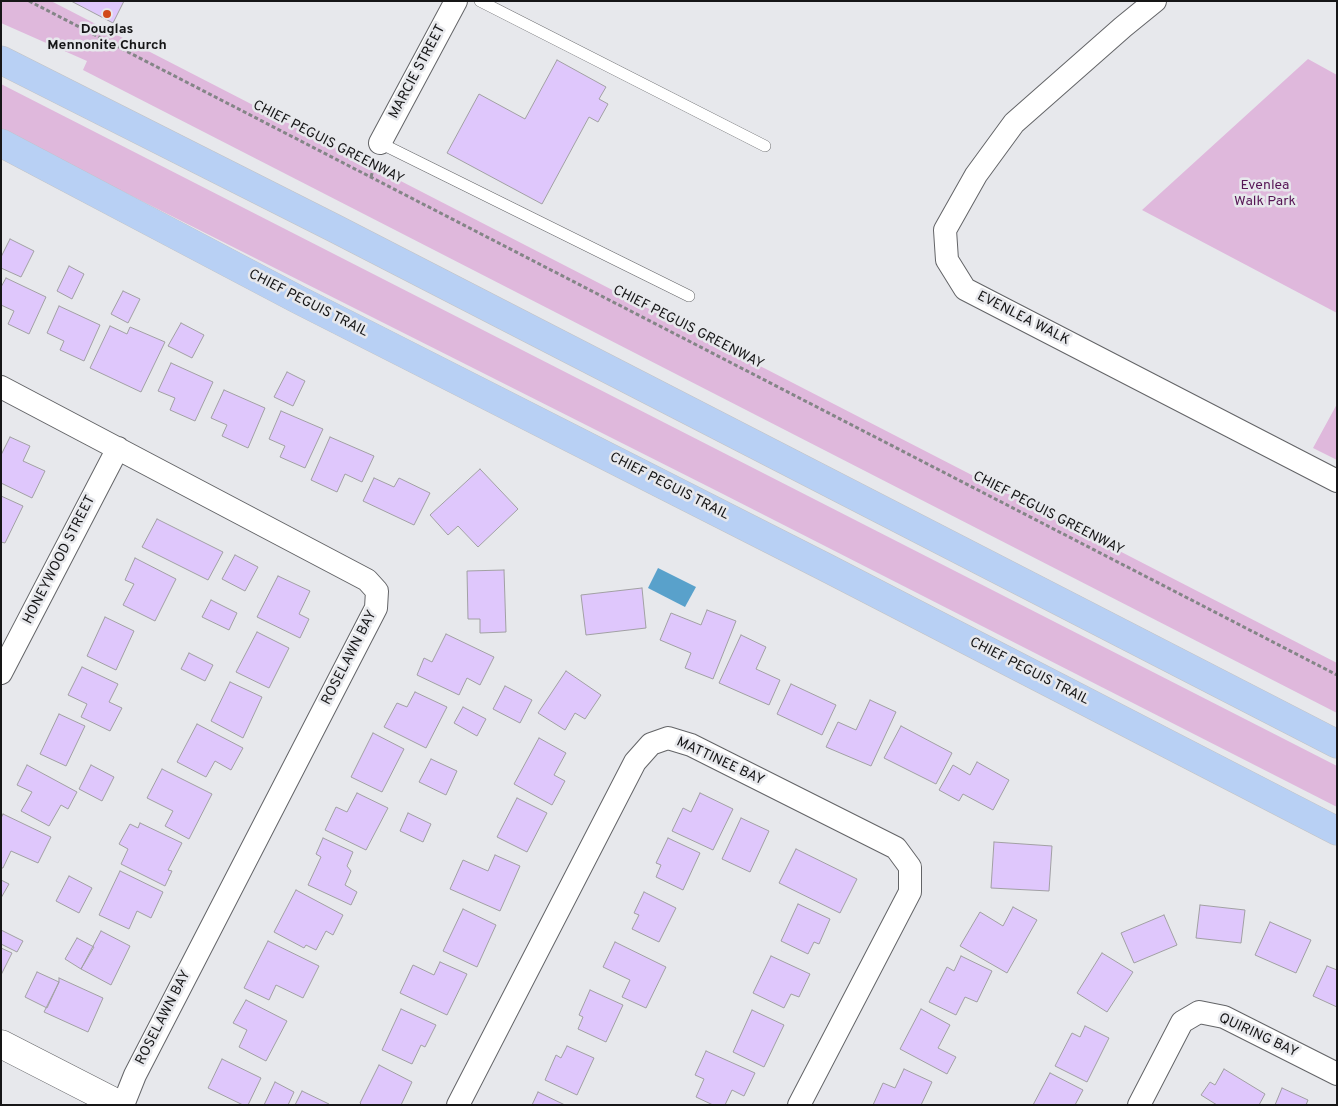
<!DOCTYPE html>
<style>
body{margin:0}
#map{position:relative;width:1338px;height:1106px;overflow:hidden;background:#e7e8ec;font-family:Overpass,sans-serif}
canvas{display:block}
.frame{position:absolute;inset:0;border:2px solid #161617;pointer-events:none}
</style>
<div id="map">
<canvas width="1338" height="1106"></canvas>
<div class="frame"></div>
</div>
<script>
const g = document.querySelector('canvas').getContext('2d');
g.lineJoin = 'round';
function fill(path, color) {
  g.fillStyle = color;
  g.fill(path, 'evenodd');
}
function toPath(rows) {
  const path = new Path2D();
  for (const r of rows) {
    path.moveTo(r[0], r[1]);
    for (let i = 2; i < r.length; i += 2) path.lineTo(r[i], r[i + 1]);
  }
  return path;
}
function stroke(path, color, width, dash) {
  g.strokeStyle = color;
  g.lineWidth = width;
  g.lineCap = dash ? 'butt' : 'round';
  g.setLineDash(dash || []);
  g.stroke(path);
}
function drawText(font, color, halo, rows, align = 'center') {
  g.font = font + ' Overpass,sans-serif';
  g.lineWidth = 5;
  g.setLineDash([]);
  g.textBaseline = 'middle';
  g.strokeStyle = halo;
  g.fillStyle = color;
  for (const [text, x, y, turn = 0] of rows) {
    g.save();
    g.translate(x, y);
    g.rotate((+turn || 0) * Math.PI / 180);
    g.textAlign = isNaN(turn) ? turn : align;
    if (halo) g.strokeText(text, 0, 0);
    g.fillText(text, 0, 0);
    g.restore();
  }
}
fill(toPath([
 [1,1,51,1,1337,663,1337,713,83,70,87,61,1,23],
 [1308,59,1337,75,1337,313,1142,210],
 [1,84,1337,766,1337,807,719,492,1,130],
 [1337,404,1337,460,1313,448]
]), '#dfb8dc');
fill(toPath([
 [658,568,696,587,685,607,648,588]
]), '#59a1cb');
const building = toPath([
 [71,1,124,1,113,23,71,1],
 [557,60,606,87,599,99,608,104,598,122,589,117,542,204,447,153,479,94,525,119,557,60],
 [10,239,34,251,21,277,1,268,1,257,10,239],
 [69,266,84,274,72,299,57,291,69,266],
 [6,278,46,297,29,334,8,324,14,311,1,305,1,287,6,278],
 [123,291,140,299,128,323,111,314,123,291],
 [59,306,100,325,84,361,60,350,64,341,47,333,59,306],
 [181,323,204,335,192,358,168,346,181,323],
 [110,326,127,334,130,327,165,342,141,392,90,368,110,326],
 [171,363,213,382,195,421,170,410,175,398,158,391,171,363],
 [287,372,305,381,293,406,274,397,287,372],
 [224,390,265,408,248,448,222,436,227,425,211,418,224,390],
 [281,411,323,429,305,468,280,457,285,446,269,439,281,411],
 [10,437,30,446,23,461,45,471,32,498,1,483,1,455,10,437],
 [330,437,374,456,362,482,345,474,337,492,311,480,330,437],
 [480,469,518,509,478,547,458,526,448,535,430,515,480,469],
 [374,478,394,487,399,478,430,493,414,525,363,501,374,478],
 [1,496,23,506,5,543,1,542,1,496],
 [157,519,223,552,208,580,142,547,157,519],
 [235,555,258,567,245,591,222,579,235,555],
 [135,558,176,579,155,621,123,605,134,584,125,580,135,558],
 [504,570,506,632,480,633,480,619,468,619,467,571,504,570],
 [278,576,310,591,299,614,309,619,300,638,257,617,278,576],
 [642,588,646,628,586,635,581,595,642,588],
 [211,600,237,613,229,630,202,617,211,600],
 [707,610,736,621,713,679,685,668,691,653,660,640,671,613,701,625,707,610],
 [105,617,134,631,116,670,87,656,105,617],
 [257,632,289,648,269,688,236,672,257,632],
 [446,634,494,657,480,685,467,678,459,695,417,675,424,658,432,662,446,634],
 [741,635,766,647,756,669,780,680,769,705,719,683,741,635],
 [189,653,213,665,205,681,181,669,189,653],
 [82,667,118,684,109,702,122,708,110,731,81,717,87,704,68,695,82,667],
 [566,671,601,695,585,719,575,713,565,730,538,713,566,671],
 [230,682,262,697,243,738,211,721,230,682],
 [791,684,836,705,822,735,777,714,791,684],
 [505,686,532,700,520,723,493,709,505,686],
 [415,692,447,707,426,748,384,727,397,703,407,707,415,692],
 [870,700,896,712,871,766,826,747,838,722,856,730,870,700],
 [463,707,486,719,477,736,454,723,463,707],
 [59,714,85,726,66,766,40,754,59,714],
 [197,724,243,748,231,770,215,761,206,777,177,762,197,724],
 [901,726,952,753,936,784,884,758,901,726],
 [373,733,404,749,382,792,351,777,373,733],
 [539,738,566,753,554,775,565,781,552,805,514,784,539,738],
 [431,759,457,771,446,795,419,782,431,759],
 [977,762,1009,780,993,810,963,794,959,801,939,790,953,765,970,775,977,762],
 [27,765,77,792,68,809,61,805,49,826,21,811,32,792,17,785,27,765],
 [91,765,114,777,102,801,79,789,91,765],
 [162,769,212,794,189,839,165,826,173,811,147,798,162,769],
 [357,793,388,808,366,850,325,830,336,807,347,812,357,793],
 [700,793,733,809,713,850,672,831,683,808,691,812,700,793],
 [517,798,547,813,527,852,497,837,517,798],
 [408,813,431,824,423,842,400,831,408,813],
 [3,814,51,837,38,863,11,851,3,868,1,868,1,818,3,814],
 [741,818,769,831,750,872,722,859,741,818],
 [140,823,182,843,168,870,172,871,165,886,121,864,128,849,119,844,130,824,138,828,140,823],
 [323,838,353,852,347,866,351,871,345,885,357,892,351,905,308,885,321,857,316,854,323,838],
 [668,838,700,853,683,890,656,877,661,865,656,863,668,838],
 [994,842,1052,846,1049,891,991,888,994,842],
 [796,849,857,879,840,913,779,883,796,849],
 [495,855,520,866,500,911,450,889,463,860,488,871,495,855],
 [120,871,163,892,151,918,137,911,129,929,99,915,120,871],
 [69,876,92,888,79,913,56,901,69,876],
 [1,880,9,884,1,898,1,880],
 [296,890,343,915,333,935,326,931,316,950,306,945,304,948,274,932,296,890],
 [644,892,676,908,659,942,632,929,639,915,634,913,644,892],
 [798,904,830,919,819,944,814,942,808,954,781,941,798,904],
 [1200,905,1245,910,1241,943,1196,938,1200,905],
 [1013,907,1037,920,1007,973,960,946,980,912,1003,926,1013,907],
 [463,909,496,925,477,967,443,951,463,909],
 [1164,915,1177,945,1134,963,1121,933,1164,915],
 [1270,922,1311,940,1296,973,1255,955,1270,922],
 [1,930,23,941,17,952,1,944,1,930],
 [101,931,130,946,111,985,81,969,101,931],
 [77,938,94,947,81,969,65,959,77,938],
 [268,941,319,966,303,998,276,985,269,1000,244,988,268,941],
 [615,942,666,967,646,1008,622,997,630,980,603,967,615,942],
 [1,948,12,953,1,975,1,948],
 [1102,953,1133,972,1107,1012,1077,993,1102,953],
 [771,956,810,974,799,997,791,994,784,1008,753,993,771,956],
 [961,956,992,971,977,1002,965,997,956,1015,929,1002,947,967,954,971,961,956],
 [440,962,467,974,447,1015,400,993,413,965,434,975,440,962],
 [1327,966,1337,970,1337,1007,1313,996,1327,966],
 [37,972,59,982,47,1008,25,997,37,972],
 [59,978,103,998,88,1032,44,1012,59,982,59,978],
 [590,990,623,1005,606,1042,578,1029,583,1017,579,1015,590,990],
 [246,1000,287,1021,266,1061,239,1047,247,1030,233,1023,246,1000],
 [401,1009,436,1025,425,1047,421,1045,412,1064,382,1050,401,1009],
 [921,1009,950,1025,938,1048,956,1057,947,1074,900,1049,921,1009],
 [752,1010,784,1025,764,1067,733,1052,752,1010],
 [1085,1026,1109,1038,1087,1082,1055,1066,1072,1033,1080,1037,1085,1026],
 [567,1046,594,1058,577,1095,545,1080,556,1055,561,1058,567,1046],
 [706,1051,755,1073,744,1096,732,1090,725,1105,713,1105,696,1097,704,1079,695,1075,706,1051],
 [222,1059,261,1078,248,1105,243,1105,208,1088,222,1059],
 [379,1065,412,1082,401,1105,362,1105,360,1103,379,1065],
 [904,1069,932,1082,921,1105,873,1105,883,1083,895,1088,904,1069],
 [1224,1069,1265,1094,1259,1105,1217,1105,1201,1095,1210,1082,1215,1085,1224,1069],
 [1050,1073,1083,1090,1075,1105,1033,1105,1050,1073],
 [275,1082,294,1092,288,1105,264,1105,275,1082],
 [1282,1088,1308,1100,1306,1105,1275,1105,1282,1088],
 [302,1091,329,1104,328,1105,295,1105,302,1091],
 [538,1092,565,1105,532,1105,538,1092]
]);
fill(building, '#dfc7fc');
stroke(building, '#a1a0a3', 1);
const service = toPath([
 [480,1,765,146],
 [380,143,689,296]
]);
const minor = toPath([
 [1155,1,1123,27,1014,123,976,175,945,230,947,260,965,289,1337,481],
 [380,143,456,1],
 [1,387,367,580,377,591,376,608,135,1075,123,1105],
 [1,673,118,448],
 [458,1105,635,762,651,744,668,738,691,745,896,848,910,867,910,892,799,1105],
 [1139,1105,1182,1022,1199,1012,1224,1017,1337,1074]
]);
const tertiary = toPath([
 [1,1044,120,1105]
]);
const primary = toPath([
 [1,60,334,228,1337,744],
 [1,143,297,299,825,567,1337,831]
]);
stroke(service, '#636467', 12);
stroke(minor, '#636467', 24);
stroke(tertiary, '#636467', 29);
stroke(primary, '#c2c2c3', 29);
stroke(toPath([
 [29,1,1337,675],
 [371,177,375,163]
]), '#848587', 3, [4, 2.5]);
stroke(service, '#fff', 11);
stroke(minor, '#fff', 22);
stroke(tertiary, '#fff', 28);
stroke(primary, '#b8d0f4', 28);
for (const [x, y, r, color] of [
 [107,14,5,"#d1491a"]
]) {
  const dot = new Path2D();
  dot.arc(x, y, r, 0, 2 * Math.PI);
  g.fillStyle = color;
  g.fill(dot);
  stroke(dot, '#e7e8ec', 2);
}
drawText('bold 14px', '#161617', '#e7e8ec', [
 ["Douglas",107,30],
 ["Mennonite Church",107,46]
]);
drawText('14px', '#161617', '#e7e8ec', [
 ["MARCIE STREET",418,72,-62],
 ["CHIEF PEGUIS GREENWAY",328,143,27],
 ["CHIEF PEGUIS TRAIL",308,304,27],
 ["EVENLEA WALK",1023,319,27],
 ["CHIEF PEGUIS GREENWAY",688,328,27],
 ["CHIEF PEGUIS TRAIL",669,487,27],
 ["CHIEF PEGUIS GREENWAY",1048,514,27],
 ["HONEYWOOD STREET",60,560,-63],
 ["ROSELAWN BAY",350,658,-63],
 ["CHIEF PEGUIS TRAIL",1029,672,27],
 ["MATTINEE BAY",720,762,25],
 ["ROSELAWN BAY",164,1018,-63],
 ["QUIRING BAY",1258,1036,25]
]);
drawText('14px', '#561555', '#e7e8ec', [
 ["Evenlea",1265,186],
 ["Walk Park",1265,202]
]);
</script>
